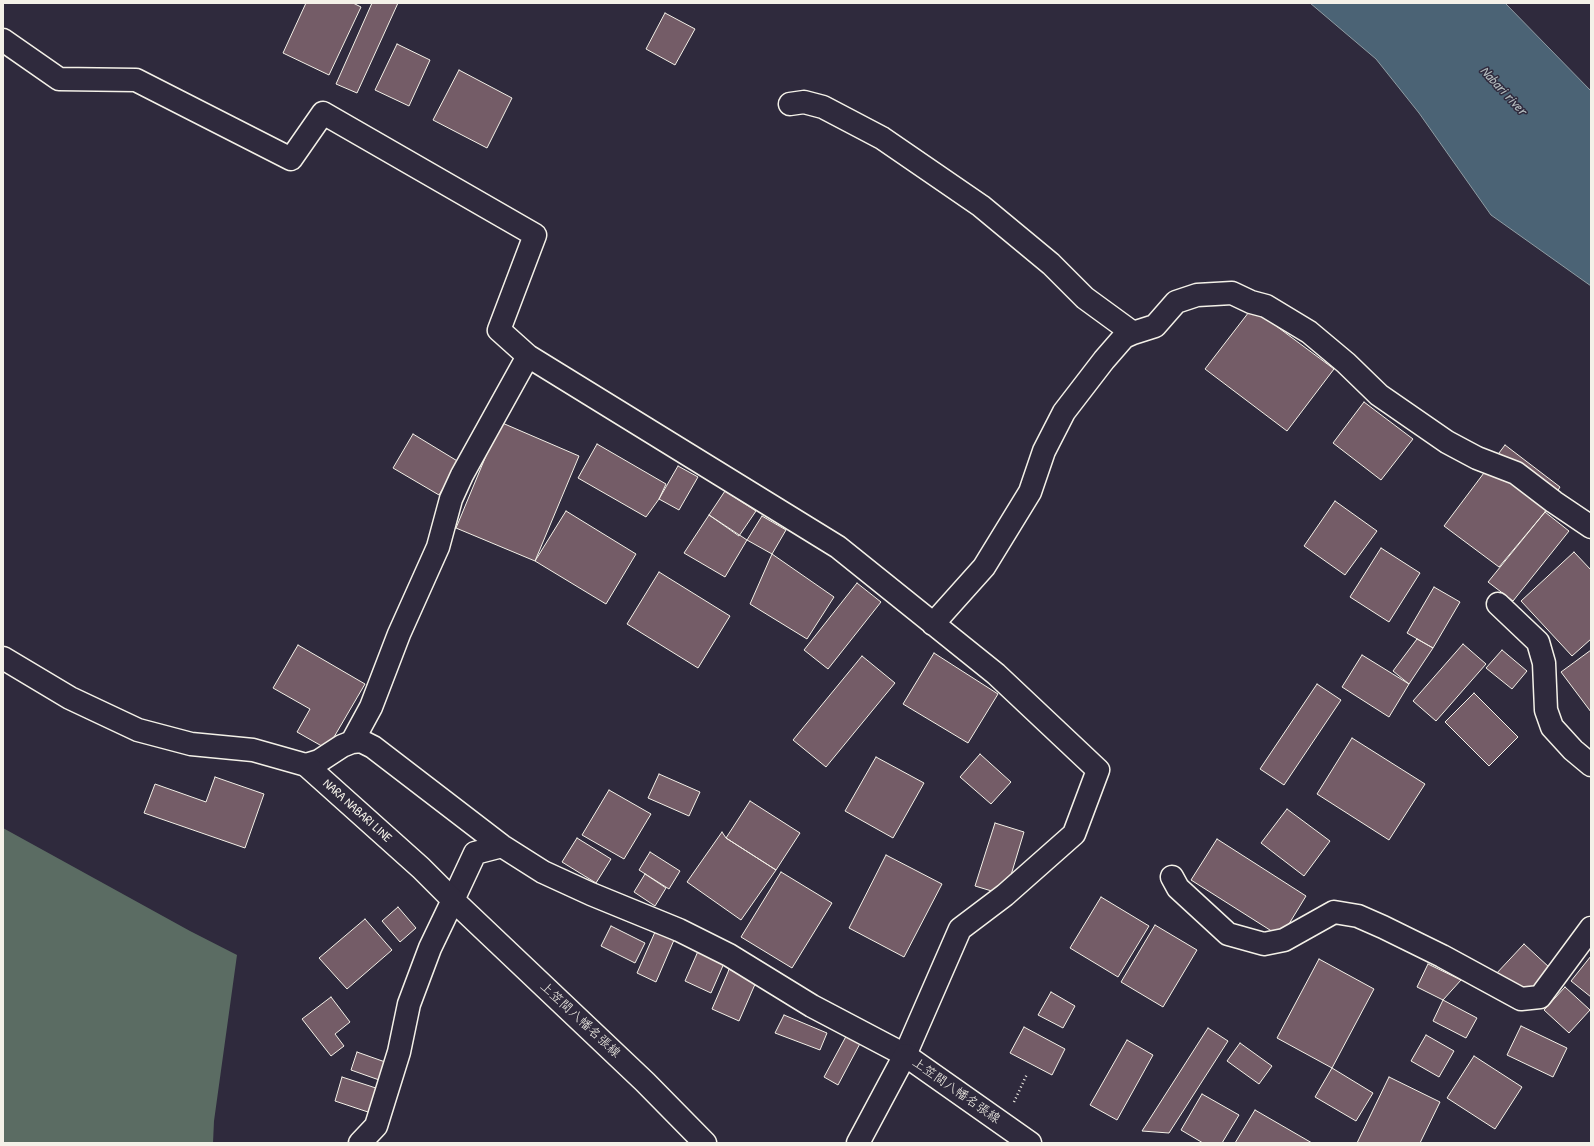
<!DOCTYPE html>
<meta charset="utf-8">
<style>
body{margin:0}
#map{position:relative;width:1594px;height:1146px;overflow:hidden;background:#2f2a3d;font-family:"Patrick Hand",sans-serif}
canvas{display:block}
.frame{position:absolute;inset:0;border:4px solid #f4f1e8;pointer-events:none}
</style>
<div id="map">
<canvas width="1594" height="1146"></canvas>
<div class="frame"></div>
</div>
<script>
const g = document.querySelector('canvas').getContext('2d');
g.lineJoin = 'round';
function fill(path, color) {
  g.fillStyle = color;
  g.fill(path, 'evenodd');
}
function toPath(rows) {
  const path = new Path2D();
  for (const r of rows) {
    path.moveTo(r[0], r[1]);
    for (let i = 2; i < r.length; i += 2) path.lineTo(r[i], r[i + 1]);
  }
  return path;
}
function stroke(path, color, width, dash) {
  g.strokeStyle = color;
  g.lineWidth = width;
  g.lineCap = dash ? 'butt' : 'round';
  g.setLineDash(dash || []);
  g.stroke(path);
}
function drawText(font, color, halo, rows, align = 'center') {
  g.font = font + ' "Patrick Hand","Klee One",sans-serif';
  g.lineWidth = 3;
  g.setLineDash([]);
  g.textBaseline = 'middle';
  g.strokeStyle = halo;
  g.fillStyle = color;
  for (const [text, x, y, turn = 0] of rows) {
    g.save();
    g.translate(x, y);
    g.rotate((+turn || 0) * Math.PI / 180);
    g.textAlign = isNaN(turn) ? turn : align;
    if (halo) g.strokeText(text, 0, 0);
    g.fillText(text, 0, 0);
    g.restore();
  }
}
fill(toPath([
 [3,828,190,931,237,955,214,1121,213,1143,3,1143]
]), '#5b6c63');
const water = toPath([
 [1310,3,1505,3,1591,91,1591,286,1491,215,1419,113,1376,59,1310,3]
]);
fill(water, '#4b6375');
stroke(water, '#8f9ca3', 1);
const building = toPath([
 [306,3,353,3,361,7,329,75,283,53,306,3],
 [372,3,398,3,357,93,336,84,372,3],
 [665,13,695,29,675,65,646,49,665,13],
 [397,44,430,60,409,106,375,90,397,44],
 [459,70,512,98,487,148,433,120,459,70],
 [1252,308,1334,369,1287,431,1205,369,1252,308],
 [1364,402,1413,439,1381,480,1333,443,1364,402],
 [500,422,579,456,535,561,456,528,500,422],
 [413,434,459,462,439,495,393,468,413,434],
 [597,444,666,484,659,499,646,517,578,478,597,444],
 [1505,445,1560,487,1545,512,1499,567,1444,526,1505,445],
 [678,466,698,477,679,510,659,499,678,466],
 [725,491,756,511,739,536,709,515,725,491],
 [1335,501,1377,531,1345,575,1304,546,1335,501],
 [566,511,636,554,606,604,535,561,566,511],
 [1545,512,1569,531,1513,601,1488,582,1545,512],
 [709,515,747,540,725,577,684,553,709,515],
 [762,516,786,530,772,554,747,540,762,516],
 [1381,548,1420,573,1389,622,1350,597,1381,548],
 [1574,552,1591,570,1591,639,1572,656,1521,601,1574,552],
 [772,554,834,597,807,639,750,604,772,554],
 [659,572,730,616,698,668,627,624,659,572],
 [857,583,881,602,828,669,804,650,857,583],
 [1434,587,1460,602,1433,648,1407,633,1434,587],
 [1417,639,1433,648,1409,684,1393,671,1417,639],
 [1463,644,1486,664,1436,721,1413,701,1463,644],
 [298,645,365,684,327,749,297,732,310,709,273,688,298,645],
 [1502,650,1527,671,1512,689,1486,668,1502,650],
 [1591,650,1591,712,1561,672,1591,650],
 [934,653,998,694,968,743,903,704,934,653],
 [1362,655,1409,684,1389,717,1342,687,1362,655],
 [862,656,895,683,826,767,793,740,862,656],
 [1317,684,1341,700,1284,785,1260,769,1317,684],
 [1474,693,1518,737,1489,766,1445,722,1474,693],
 [1352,738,1425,784,1389,840,1317,794,1352,738],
 [980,754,1011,782,991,804,960,777,980,754],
 [876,757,924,783,893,838,845,811,876,757],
 [659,774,700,792,689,816,648,798,659,774],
 [215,777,264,794,245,848,144,813,155,784,206,802,215,777],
 [609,790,651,814,624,859,582,835,609,790],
 [750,801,800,833,776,870,726,838,750,801],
 [1287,809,1330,841,1304,876,1261,843,1287,809],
 [995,823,1024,832,1005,895,975,886,995,823],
 [722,832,726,838,776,870,741,920,687,882,722,832],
 [577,838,611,859,596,883,562,862,577,838],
 [1217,839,1306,896,1281,937,1191,880,1217,839],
 [650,852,680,871,669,889,639,870,650,852],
 [886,855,942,884,904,957,849,928,886,855],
 [781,872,832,903,792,968,741,937,781,872],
 [645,874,666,888,655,906,634,892,645,874],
 [1101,897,1149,926,1118,977,1070,948,1101,897],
 [398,907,416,928,400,942,382,921,398,907],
 [365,919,392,950,347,989,319,958,365,919],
 [1155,925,1197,950,1163,1007,1121,982,1155,925],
 [611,926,645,943,635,963,601,946,611,926],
 [655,932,674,940,656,982,637,973,655,932],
 [1524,944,1550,968,1521,999,1495,975,1524,944],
 [699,949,725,961,711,993,685,981,699,949],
 [1591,956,1591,997,1571,981,1591,956],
 [1319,959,1374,989,1332,1068,1277,1038,1319,959],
 [1428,964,1461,980,1443,1000,1417,987,1428,964],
 [729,969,756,982,739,1021,712,1009,728,972,729,969],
 [1565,987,1590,1010,1569,1033,1544,1010,1565,987],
 [1051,992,1075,1006,1063,1028,1038,1015,1051,992],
 [331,997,350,1022,335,1034,344,1046,331,1056,302,1019,331,997],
 [1443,1000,1477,1018,1466,1038,1433,1021,1443,1000],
 [784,1015,827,1033,820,1050,775,1033,784,1015],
 [1521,1026,1567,1048,1553,1077,1507,1055,1521,1026],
 [1024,1027,1065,1049,1052,1075,1010,1053,1024,1027],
 [1208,1028,1228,1041,1169,1133,1142,1131,1208,1028],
 [850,1029,864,1036,838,1085,824,1077,850,1029],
 [1426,1035,1454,1051,1439,1077,1411,1061,1426,1035],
 [1127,1040,1153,1055,1117,1120,1090,1105,1127,1040],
 [1240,1043,1272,1066,1259,1084,1227,1061,1240,1043],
 [357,1052,388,1063,382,1081,351,1070,357,1052],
 [1474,1056,1522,1087,1495,1129,1447,1098,1474,1056],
 [1332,1068,1373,1093,1356,1121,1315,1097,1332,1068],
 [342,1077,379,1089,371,1113,335,1101,342,1077],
 [1389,1077,1440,1102,1420,1143,1357,1143,1389,1077],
 [1202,1094,1239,1115,1222,1143,1203,1143,1181,1130,1202,1094],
 [1255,1110,1312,1143,1235,1143,1255,1110]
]);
fill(building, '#745c67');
stroke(building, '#f4f1e8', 1);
const minor = toPath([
 [3,40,59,79,136,80,291,159,323,113,535,235,499,330,528,356,838,547,996,674,1098,770,1074,834,1005,895,960,929,905,1055,812,1006,729,955,679,930,591,894,543,872,502,846,373,747,361,741,352,742,342,746,319,761,306,765],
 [790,104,804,102,823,107,882,138,981,206,1051,264,1085,298,1133,333],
 [1498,604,1538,642,1544,663,1546,710,1552,727,1573,750,1591,765],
 [933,624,984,567,1030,492,1044,451,1064,412,1104,360,1124,337,1133,333,1155,326,1176,302,1197,295,1232,293,1251,302,1266,306,1309,332,1346,363,1379,395,1447,442,1477,458,1516,473,1554,502,1591,527],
 [352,742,371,707,399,634,438,547,451,499,462,475,528,356],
 [1172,877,1178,888,1228,934,1264,944,1284,940,1334,912,1358,916,1383,927,1442,956,1521,999,1540,997,1591,928],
 [453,900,475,853,502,846]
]);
const major = toPath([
 [3,658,70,698,138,730,191,744,253,750,306,765,421,868,453,900,645,1082,705,1143],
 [360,1143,376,1126,399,1052,409,1004,430,948,453,900],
 [858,1143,905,1055,1030,1143]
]);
stroke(minor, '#f4f1e8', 25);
stroke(major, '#f4f1e8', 25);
stroke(toPath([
 [1014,1102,1027,1074]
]), '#f4f1e8', 2.5, [1, 3]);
stroke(minor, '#2f2a3d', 22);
stroke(major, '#2f2a3d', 22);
drawText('13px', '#f4f1e8', '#2f2a3d', [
 ["NARA NABARI LINE",357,811,42],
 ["上笠間八幡名張線",580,1020,43],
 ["上笠間八幡名張線",956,1091,35]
]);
drawText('italic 14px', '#b0b8ba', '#2f2a3d', [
 ["Nabari river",1503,91,47]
]);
</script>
